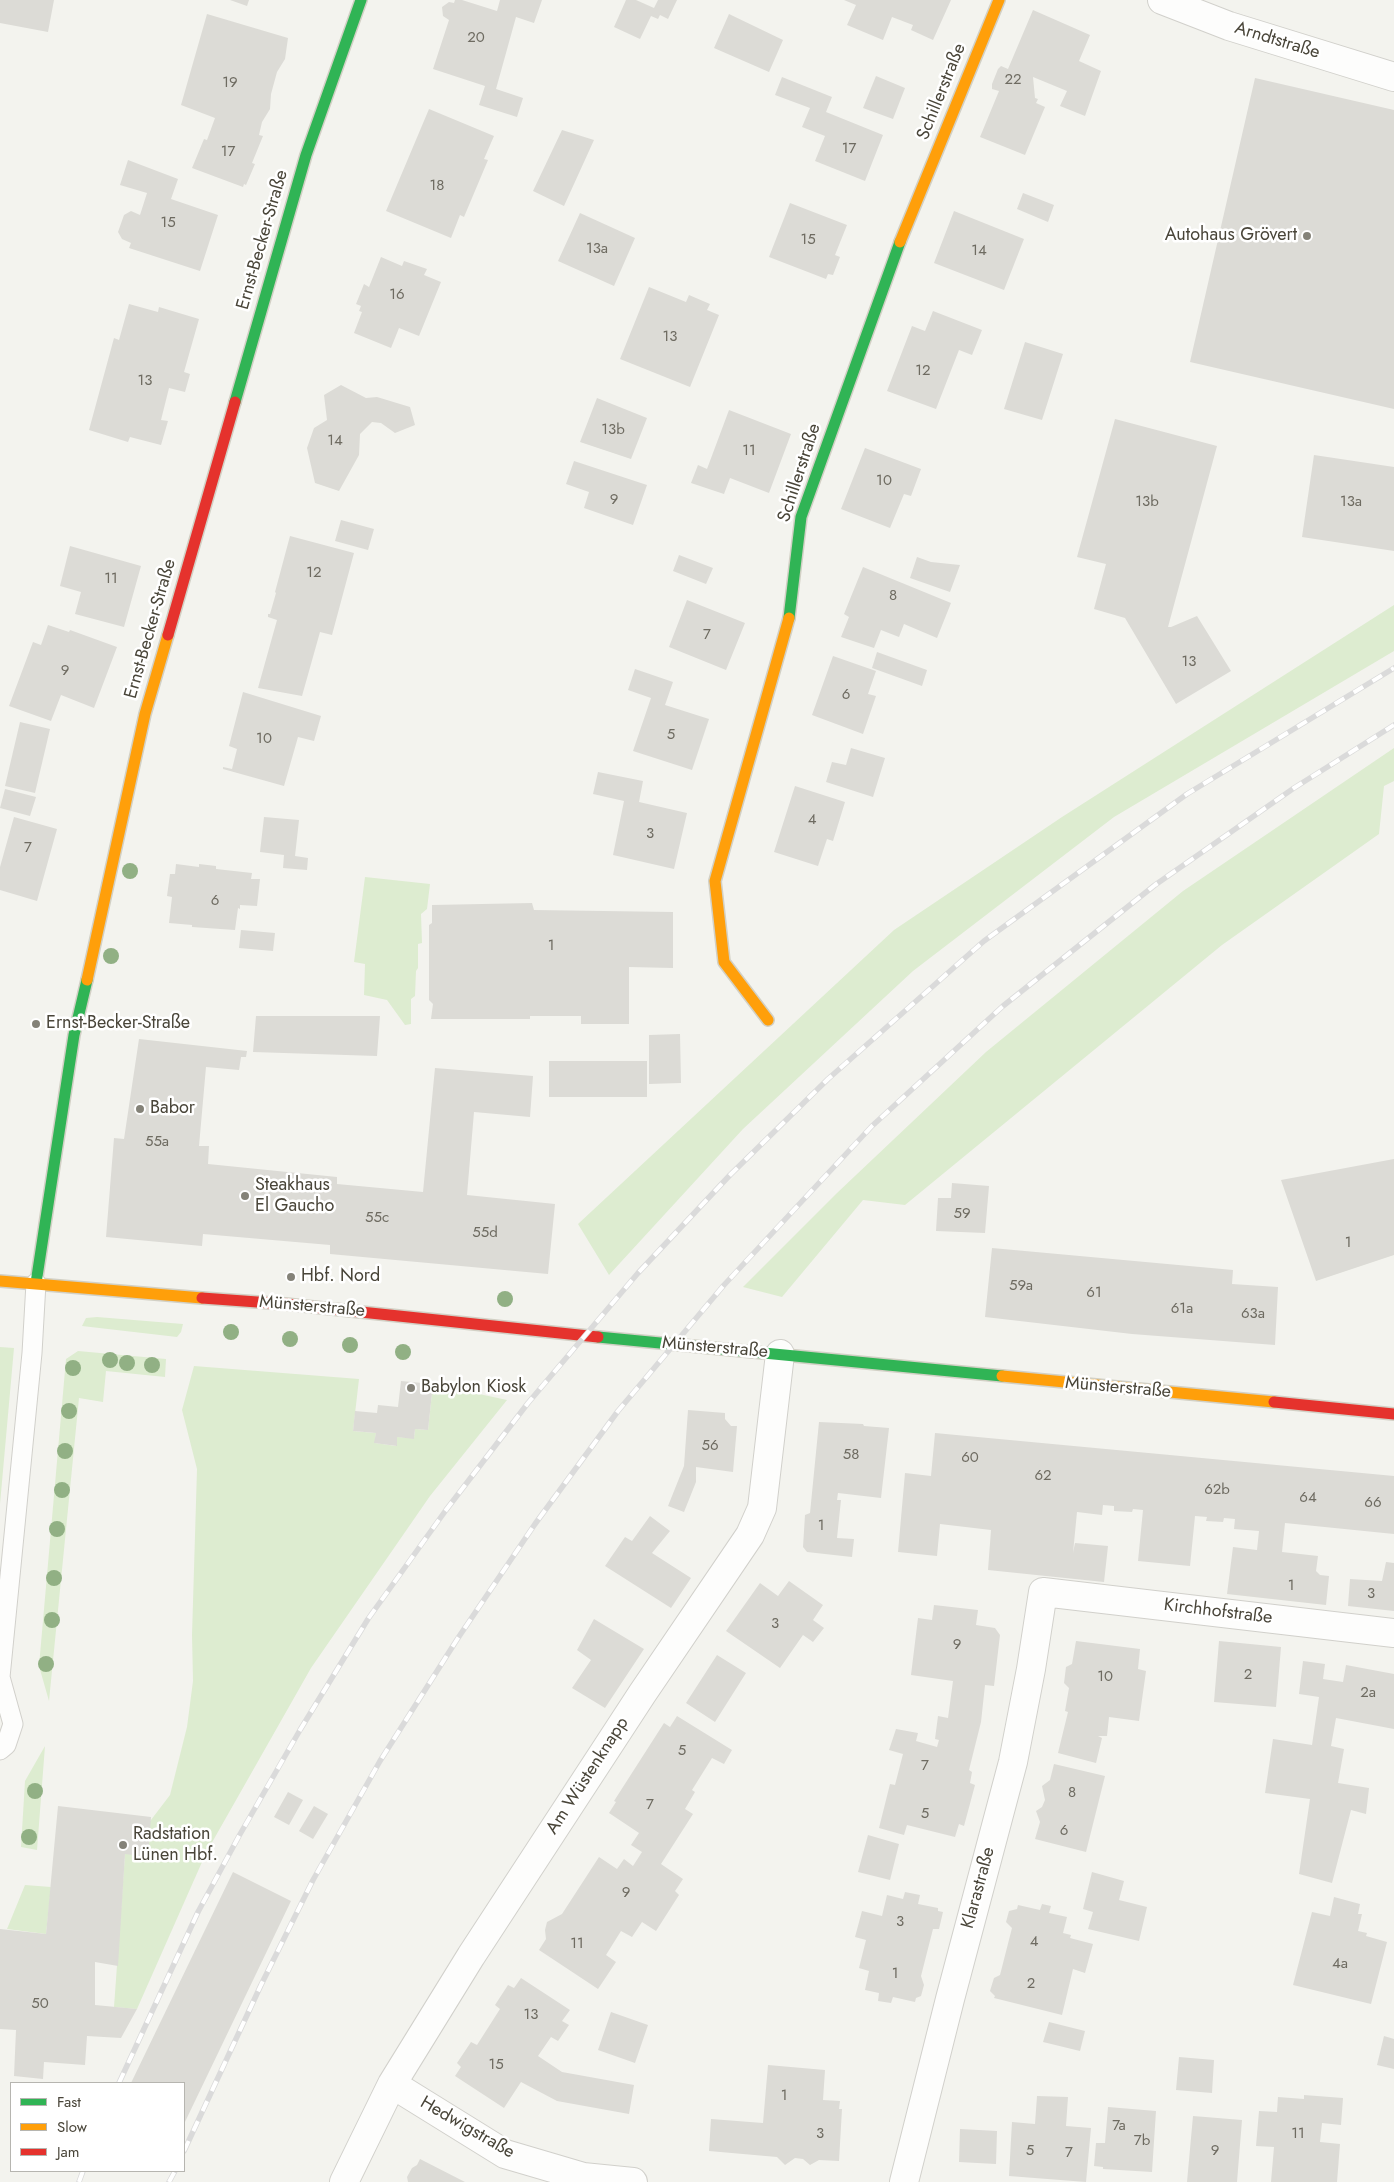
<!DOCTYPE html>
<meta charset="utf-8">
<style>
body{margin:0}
#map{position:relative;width:1394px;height:2182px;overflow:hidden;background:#f3f3ee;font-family:Jost,sans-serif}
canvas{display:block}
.legend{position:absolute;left:10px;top:2082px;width:175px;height:90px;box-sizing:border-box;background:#fff;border:1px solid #b6b5b0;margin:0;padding:6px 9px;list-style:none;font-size:15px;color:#494539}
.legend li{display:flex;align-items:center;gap:10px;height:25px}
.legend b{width:25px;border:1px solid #b6b5b0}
</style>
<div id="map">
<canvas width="1394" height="2182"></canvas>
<ul class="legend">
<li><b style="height:6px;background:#30b455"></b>Fast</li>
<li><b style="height:6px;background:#ff9f0a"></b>Slow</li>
<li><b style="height:6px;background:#e5322d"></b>Jam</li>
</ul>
</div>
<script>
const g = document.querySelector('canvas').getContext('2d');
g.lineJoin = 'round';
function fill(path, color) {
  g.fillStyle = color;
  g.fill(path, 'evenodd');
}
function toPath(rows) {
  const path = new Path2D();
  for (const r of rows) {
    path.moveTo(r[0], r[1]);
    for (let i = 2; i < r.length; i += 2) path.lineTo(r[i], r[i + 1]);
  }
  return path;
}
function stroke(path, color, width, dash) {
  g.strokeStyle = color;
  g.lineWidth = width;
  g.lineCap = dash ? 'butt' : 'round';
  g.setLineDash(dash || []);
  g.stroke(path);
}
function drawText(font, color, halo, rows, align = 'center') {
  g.font = font + ' Jost,sans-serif';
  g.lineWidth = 5;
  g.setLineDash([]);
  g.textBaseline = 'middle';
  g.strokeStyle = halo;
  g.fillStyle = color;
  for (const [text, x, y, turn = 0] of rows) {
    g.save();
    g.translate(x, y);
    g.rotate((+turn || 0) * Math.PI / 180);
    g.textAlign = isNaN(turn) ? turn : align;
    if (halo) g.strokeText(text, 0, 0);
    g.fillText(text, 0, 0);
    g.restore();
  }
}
fill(toPath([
 [1394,605,1394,651,1114,817,913,971,743,1129,609,1275,578,1224,894,930,1062,817],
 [1394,748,1394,781,1384,786,1379,834,1222,945,905,1205,863,1200,782,1297,743,1287,837,1193,986,1052,1183,891],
 [365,877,430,884,427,909,421,914,422,943,418,944,418,968,416,971,415,996,411,999,411,1024,405,1025,387,1000,364,995,365,964,354,962],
 [97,1317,183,1324,181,1332,177,1337,82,1326,86,1318],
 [0,1347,14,1348,0,1504],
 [78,1351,166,1359,165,1377,106,1371,103,1402,79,1398,49,1701,39,1666,66,1359],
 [194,1366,359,1379,353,1431,376,1433,375,1443,396,1446,397,1437,414,1438,415,1429,428,1430,433,1384,507,1400,430,1496,311,1668,206,1853,137,2009,114,2007,125,1854,170,1795,187,1727,193,1681,192,1635,197,1469,182,1410],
 [45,1746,37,1850,21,1847,25,1781],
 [25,1885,51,1887,46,1934,7,1929]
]), '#ddecd0');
fill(toPath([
 [0,0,54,0,48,32,0,23],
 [230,0,249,0,247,6],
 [455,0,462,0,497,11,500,0,542,0,534,23,516,17,496,89,523,98,517,117,479,105,485,86,433,69,449,20,443,16,442,7,449,2,454,3],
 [626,0,636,0,654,8,658,0,677,0,668,19,660,15,658,19,651,16,640,39,614,27],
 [844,0,951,0,933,40,911,30,913,25,892,17,883,40,847,25,856,5],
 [1033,10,1090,35,1079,61,1101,71,1085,116,1060,106,1067,91,1033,77,1035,98,1038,99,1036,103,1045,107,1025,155,980,137,999,91,992,89,992,84,998,69,1001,66,1008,69],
 [207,14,288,38,285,59,277,72,271,94,270,109,262,122,259,135,263,136,252,163,255,164,246,185,244,184,243,187,192,168,204,139,207,140,215,118,181,105],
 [729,14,783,40,769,72,714,48],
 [876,76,905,88,893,119,863,108],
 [782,77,832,97,826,112,883,135,865,181,815,161,825,136,802,127,810,108,775,95],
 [1255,78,1394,110,1394,409,1190,362],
 [429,109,494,136,484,159,488,160,464,217,460,215,451,238,386,211],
 [562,130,594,140,564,206,533,191],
 [128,160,178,179,171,199,218,215,200,271,129,248,131,243,122,239,118,232,124,215,131,211,140,215,147,193,120,185],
 [1023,193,1054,205,1048,222,1017,209],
 [790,203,847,225,835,255,840,257,833,275,828,274,826,279,769,257],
 [954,211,1024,239,1004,290,934,263],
 [580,213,635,238,614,286,558,261],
 [381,257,402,266,404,261,427,269,424,275,441,282,419,336,399,328,391,348,354,333,362,312,359,311,361,306,356,304,364,284,369,287],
 [649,287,686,302,689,295,710,304,707,310,719,315,690,387,620,359],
 [129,304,158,312,159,307,199,319,184,372,190,374,185,392,169,388,161,420,168,421,161,445,130,437,128,442,89,430,114,338,119,340],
 [933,311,982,330,972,355,959,350,936,409,887,391,912,326,925,331],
 [1025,342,1063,354,1042,420,1004,409],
 [341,385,366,398,377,397,410,407,415,425,395,433,381,423,372,422,360,434,359,455,339,491,315,483,307,448,314,428,327,420,324,395],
 [597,398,647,418,631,459,580,442],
 [729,410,791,434,769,493,730,478,724,494,691,483,698,465,707,469],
 [1115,419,1217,446,1168,627,1171,627,1197,616,1231,671,1176,704,1125,618,1094,609,1106,564,1077,557],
 [865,448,921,469,911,496,904,494,890,528,841,509],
 [1314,455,1394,467,1394,551,1302,537],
 [574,461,647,485,633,525,584,508,589,492,566,484],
 [341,520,374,529,368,550,335,541],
 [290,536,354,553,332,635,320,632,302,696,258,688,277,620,268,617,268,614,270,614,276,593,275,592],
 [70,546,141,566,124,627,75,614,81,592,60,586],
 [679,555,713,568,706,584,673,571],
 [917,557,931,562,960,565,950,592,910,578],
 [863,567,951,603,937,638,904,624,899,637,881,630,874,648,841,637,849,617,844,614],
 [687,600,745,623,726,670,669,647],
 [48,625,69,632,70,630,117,647,94,708,61,695,51,721,9,706,33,642,41,645],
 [877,652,927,670,922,686,872,668],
 [833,656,876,671,868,694,876,696,863,734,812,715],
 [635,669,673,682,665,705,709,719,692,770,633,751,651,698,628,690],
 [243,692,321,716,314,741,298,737,284,786,223,769,223,767,232,769,237,749,229,746],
 [20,722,50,729,35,793,5,786],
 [851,748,885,758,873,797,826,782,832,762,846,765],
 [598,772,643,781,639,802,687,813,674,869,613,855,624,801,593,794],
 [795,786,845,802,833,841,827,839,818,866,774,852],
 [5,789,36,797,30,816,0,808],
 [14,817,57,829,37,901,0,890,0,867],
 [264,817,299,820,295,856,308,858,307,870,283,868,284,855,260,852],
 [176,864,199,867,199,864,216,866,216,869,252,873,251,879,260,879,257,906,240,905,240,909,238,908,235,930,192,927,192,925,169,923,172,897,167,896,170,874,175,874],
 [532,903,534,910,673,912,673,968,629,967,629,1024,581,1024,581,1016,530,1016,530,1019,431,1019,433,1004,429,1000,429,925,432,923,432,905],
 [241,930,275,933,273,951,239,948],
 [256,1016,380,1016,377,1056,253,1052],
 [680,1034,681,1083,649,1084,649,1035],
 [139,1039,247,1051,246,1057,241,1057,239,1070,206,1067,199,1146,209,1146,208,1164,337,1177,337,1184,423,1192,435,1068,533,1076,530,1117,474,1112,467,1195,555,1204,548,1274,330,1254,330,1245,203,1234,202,1246,106,1237,114,1138,124,1139],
 [549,1061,647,1061,647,1097,549,1097],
 [1394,1159,1394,1255,1316,1281,1281,1180],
 [952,1183,989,1186,985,1233,936,1231,938,1198,951,1198],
 [992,1248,1233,1270,1232,1284,1278,1287,1275,1345,1132,1334,985,1317],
 [401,1381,433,1384,428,1430,415,1429,414,1439,397,1437,397,1446,374,1443,376,1433,353,1431,355,1411,377,1413,378,1405,398,1407],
 [688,1410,725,1413,725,1419,731,1426,737,1426,733,1472,696,1467,696,1482,684,1512,668,1506,684,1466],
 [819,1422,863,1424,864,1426,889,1428,881,1498,838,1493,837,1500,841,1500,837,1538,854,1539,852,1557,807,1552,803,1547,805,1515,810,1513],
 [935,1433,1394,1476,1394,1534,1285,1523,1282,1552,1318,1556,1316,1571,1320,1575,1329,1576,1326,1605,1227,1594,1233,1547,1257,1550,1259,1531,1234,1529,1235,1519,1224,1518,1223,1522,1206,1521,1207,1517,1195,1516,1190,1566,1138,1561,1143,1510,1133,1509,1132,1512,1114,1511,1114,1506,1103,1505,1102,1515,1077,1512,1073,1553,1075,1543,1108,1546,1104,1582,988,1570,991,1530,940,1524,937,1556,898,1552,905,1473,931,1476],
 [650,1516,670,1531,652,1553,691,1578,671,1608,605,1566,625,1537,632,1541],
 [1386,1562,1394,1563,1394,1611,1348,1606,1350,1579,1382,1581],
 [789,1581,823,1605,813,1620,824,1628,813,1642,803,1635,780,1668,726,1631,760,1583,778,1596],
 [934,1605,978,1610,976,1625,995,1628,1000,1635,994,1686,985,1685,981,1722,969,1770,972,1772,970,1783,975,1785,964,1826,959,1824,955,1837,907,1825,904,1835,879,1828,890,1784,895,1785,903,1754,889,1750,896,1729,918,1733,916,1741,937,1747,939,1740,935,1739,938,1716,948,1718,953,1681,911,1675,918,1618,932,1620],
 [594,1619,644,1649,605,1708,572,1688,591,1660,577,1650],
 [1076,1641,1140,1649,1138,1669,1146,1671,1139,1721,1109,1717,1107,1736,1098,1736,1102,1738,1096,1763,1058,1753,1068,1712,1065,1711,1069,1688,1064,1683,1066,1667,1072,1664],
 [1219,1641,1281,1647,1276,1707,1214,1702],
 [717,1655,746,1673,715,1722,686,1703],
 [1303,1661,1325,1664,1323,1679,1343,1682,1346,1665,1394,1674,1394,1729,1336,1718,1331,1746,1344,1749,1338,1783,1369,1788,1366,1814,1351,1810,1332,1883,1299,1874,1310,1799,1265,1793,1273,1739,1312,1745,1319,1697,1299,1694],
 [677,1716,732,1750,724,1764,712,1758,692,1790,695,1792,685,1809,693,1814,661,1864,683,1879,675,1891,679,1895,656,1931,642,1922,632,1937,621,1931,606,1955,616,1962,598,1989,539,1950,546,1939,545,1930,547,1922,562,1914,599,1857,617,1869,624,1859,633,1866,642,1852,631,1845,639,1833,609,1813,616,1802,614,1801,664,1723,670,1727],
 [1054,1764,1105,1776,1086,1852,1035,1839,1040,1822,1036,1811,1042,1807,1045,1800,1042,1786,1050,1780],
 [288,1792,303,1800,289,1825,274,1817],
 [58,1806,151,1817,148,1857,125,1854,118,1966,95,1962,95,2005,137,2009,121,2038,87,2036,85,2065,44,2062,43,2079,14,2076,16,2030,0,2029,0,1929,46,1934],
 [314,1806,328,1814,313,1839,299,1831],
 [868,1835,899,1844,890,1880,858,1872],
 [233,1872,291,1901,184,2124,184,2083,131,2083],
 [1092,1872,1124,1881,1119,1900,1147,1907,1139,1941,1088,1929,1093,1912,1083,1909],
 [905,1892,920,1895,918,1904,938,1908,938,1911,943,1912,939,1929,933,1929,921,1976,924,1985,921,1996,916,1998,915,2002,893,1997,891,2003,878,2001,879,1993,865,1990,869,1971,859,1968,866,1940,855,1937,862,1911,882,1916,887,1895,903,1899],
 [1334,1897,1360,1904,1358,1914,1362,1914,1358,1931,1367,1933,1366,1936,1387,1942,1371,2004,1293,1985,1312,1912,1330,1916],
 [1042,1904,1051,1906,1049,1913,1067,1917,1063,1933,1071,1935,1070,1938,1093,1944,1085,1973,1073,1969,1062,2015,994,1998,995,1996,990,1991,994,1978,1000,1975,1012,1928,1006,1922,1009,1911,1017,1909,1018,1905,1040,1910],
 [521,1978,570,2010,562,2021,569,2025,558,2041,551,2037,538,2056,562,2072,634,2085,629,2114,557,2101,521,2082,504,2108,455,2076,461,2067,457,2063,471,2042,477,2045,500,2009,495,2005,508,1985,514,1988],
 [611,2012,648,2025,635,2063,598,2050],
 [1049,2022,1085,2031,1080,2051,1043,2042],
 [1384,2036,1394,2039,1394,2069,1377,2065],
 [1179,2057,1214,2060,1212,2093,1176,2090],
 [768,2065,825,2070,823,2100,840,2101,839,2109,842,2109,839,2161,819,2160,810,2165,803,2159,795,2158,785,2165,777,2157,709,2151,711,2119,763,2123],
 [1304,2095,1343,2098,1341,2125,1322,2123,1320,2142,1340,2144,1337,2182,1271,2182,1274,2147,1256,2146,1259,2111,1277,2112,1278,2097,1304,2099],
 [1037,2096,1068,2097,1066,2126,1091,2128,1086,2182,1009,2176,1012,2122,1035,2124],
 [1108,2107,1156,2111,1152,2172,1103,2169,1103,2167,1094,2166,1096,2143,1105,2143],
 [1193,2116,1242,2120,1237,2182,1187,2182],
 [960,2129,997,2131,996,2164,959,2162],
 [420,2159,465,2182,408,2182,407,2177,412,2168,417,2165]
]), '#dcdbd6');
const lane = toPath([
 [0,1750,6,1745,13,1724,0,1677,32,1353,36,1283]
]);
const street = toPath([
 [1162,0,1229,26,1394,77],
 [392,2084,505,2154,583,2177,633,2182],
 [344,2182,392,2084,471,1956,642,1694,750,1535,762,1508,780,1354],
 [904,2182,950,1999,1013,1762,1031,1669,1043,1592,1394,1633]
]);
const fast = toPath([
 [235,402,306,155,361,0],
 [789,618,801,517,900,242],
 [36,1283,74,1035,87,980],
 [598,1337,1002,1376]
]);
const slow = toPath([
 [900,242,999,0],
 [87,980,145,714,168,635],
 [768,1020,724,962,715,881,789,618],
 [0,1281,202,1298],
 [1002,1376,1274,1402]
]);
const jam = toPath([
 [168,635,235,402],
 [202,1298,285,1304,598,1337],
 [1274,1402,1394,1414]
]);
stroke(lane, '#d1d0cb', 21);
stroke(street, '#d1d0cb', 30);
stroke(fast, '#d2d0c5', 14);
stroke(slow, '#d2d0c5', 14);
stroke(jam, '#d2d0c5', 14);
stroke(lane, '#fdfdfc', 19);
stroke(street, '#fdfdfc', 28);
stroke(fast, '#30b455', 11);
stroke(slow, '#ff9f0a', 11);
stroke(jam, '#e5322d', 11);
const rail = toPath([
 [119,2083,198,1912,239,1836,300,1730,368,1619,446,1510,528,1403,638,1273,730,1175,828,1079,984,941,1187,794,1394,668],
 [184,2151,261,1985,313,1880,380,1761,458,1638,535,1524,618,1411,724,1285,872,1126,1003,1006,1155,885,1294,788,1394,725],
 [79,2182,83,2171],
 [169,2182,175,2171]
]);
stroke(rail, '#dadada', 5.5);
stroke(rail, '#fff', 4, [11]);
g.fillStyle = '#91b084';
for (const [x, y] of [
 [130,871],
 [111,956],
 [505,1299],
 [231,1332],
 [290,1339],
 [350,1345],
 [403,1352],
 [110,1360],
 [127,1363],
 [152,1365],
 [73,1368],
 [69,1411],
 [65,1451],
 [62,1490],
 [57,1529],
 [54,1578],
 [52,1620],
 [46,1664],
 [35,1791],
 [29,1837]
]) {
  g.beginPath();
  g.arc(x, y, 8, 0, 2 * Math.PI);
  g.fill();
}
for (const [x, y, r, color] of [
 [1307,236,5,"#848278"],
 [36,1024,5,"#848278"],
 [140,1109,5,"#848278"],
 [245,1196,5,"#848278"],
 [291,1277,5,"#848278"],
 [411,1388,5,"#848278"],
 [123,1845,5,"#848278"]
]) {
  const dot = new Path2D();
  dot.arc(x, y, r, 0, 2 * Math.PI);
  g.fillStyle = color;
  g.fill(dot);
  stroke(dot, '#fff', 2);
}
drawText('15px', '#6e6b61', null, [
 ["20",476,38],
 ["22",1013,80],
 ["19",230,83],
 ["17",849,149],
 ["17",228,152],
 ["18",437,186],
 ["15",168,223],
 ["15",808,240],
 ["13a",597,249],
 ["14",979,251],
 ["16",397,295],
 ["13",670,337],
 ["12",923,371],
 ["13",145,381],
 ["13b",613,430],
 ["14",335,441],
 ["11",749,451],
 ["10",884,481],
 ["9",614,500],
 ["13b",1147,502],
 ["13a",1351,502],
 ["12",314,573],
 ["11",111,579],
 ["8",893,596],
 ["7",707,635],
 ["13",1189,662],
 ["9",65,671],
 ["6",846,695],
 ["5",671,735],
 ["10",264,739],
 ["4",812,820],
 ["3",650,834],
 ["7",28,848],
 ["6",215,901],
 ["1",551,946],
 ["55a",157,1142],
 ["59",962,1214],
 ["55c",377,1218],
 ["55d",485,1233],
 ["1",1348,1243],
 ["59a",1021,1286],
 ["61",1094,1293],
 ["61a",1182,1309],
 ["63a",1253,1314],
 ["56",710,1446],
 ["58",851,1455],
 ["60",970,1458],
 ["62",1043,1476],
 ["62b",1217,1490],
 ["64",1308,1498],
 ["66",1373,1503],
 ["1",821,1526],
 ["1",1291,1586],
 ["3",1371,1594],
 ["3",775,1624],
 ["9",957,1645],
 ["2",1248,1675],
 ["10",1105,1677],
 ["2a",1368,1693],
 ["5",682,1751],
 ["7",925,1766],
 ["8",1072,1793],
 ["7",650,1805],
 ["5",925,1814],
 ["6",1064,1831],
 ["9",626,1893],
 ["3",900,1922],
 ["4",1034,1942],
 ["11",577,1944],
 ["4a",1340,1964],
 ["1",895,1974],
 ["2",1031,1984],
 ["50",40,2004],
 ["13",531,2015],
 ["15",496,2065],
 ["1",784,2096],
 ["7a",1119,2126],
 ["3",820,2134],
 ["11",1298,2134],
 ["7b",1142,2141],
 ["5",1030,2151],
 ["9",1215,2151],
 ["7",1069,2153]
]);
drawText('18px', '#494539', '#fff', [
 ["Arndtstraße",1277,41,17],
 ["Schillerstraße",942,92,-68],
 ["Ernst-Becker-Straße",263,240,-74],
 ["Schillerstraße",800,473,-72],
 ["Ernst-Becker-Straße",151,629,-74],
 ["Münsterstraße",312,1307,5],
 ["Münsterstraße",715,1348,5],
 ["Münsterstraße",1118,1388,5],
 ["Kirchhofstraße",1218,1612,7],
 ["Am Wüstenknapp",588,1776,-57],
 ["Klarastraße",979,1888,-75],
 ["Hedwigstraße",467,2128,30]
]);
drawText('18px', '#494539', '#fff', [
 ["Autohaus Grövert",1297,236,"right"],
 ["Ernst-Becker-Straße",46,1024],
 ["Babor",150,1109],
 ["Steakhaus",255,1186],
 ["El Gaucho",255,1207],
 ["Hbf. Nord",301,1277],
 ["Babylon Kiosk",421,1388],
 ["Radstation",133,1835],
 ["Lünen Hbf.",133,1856]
], 'left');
</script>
